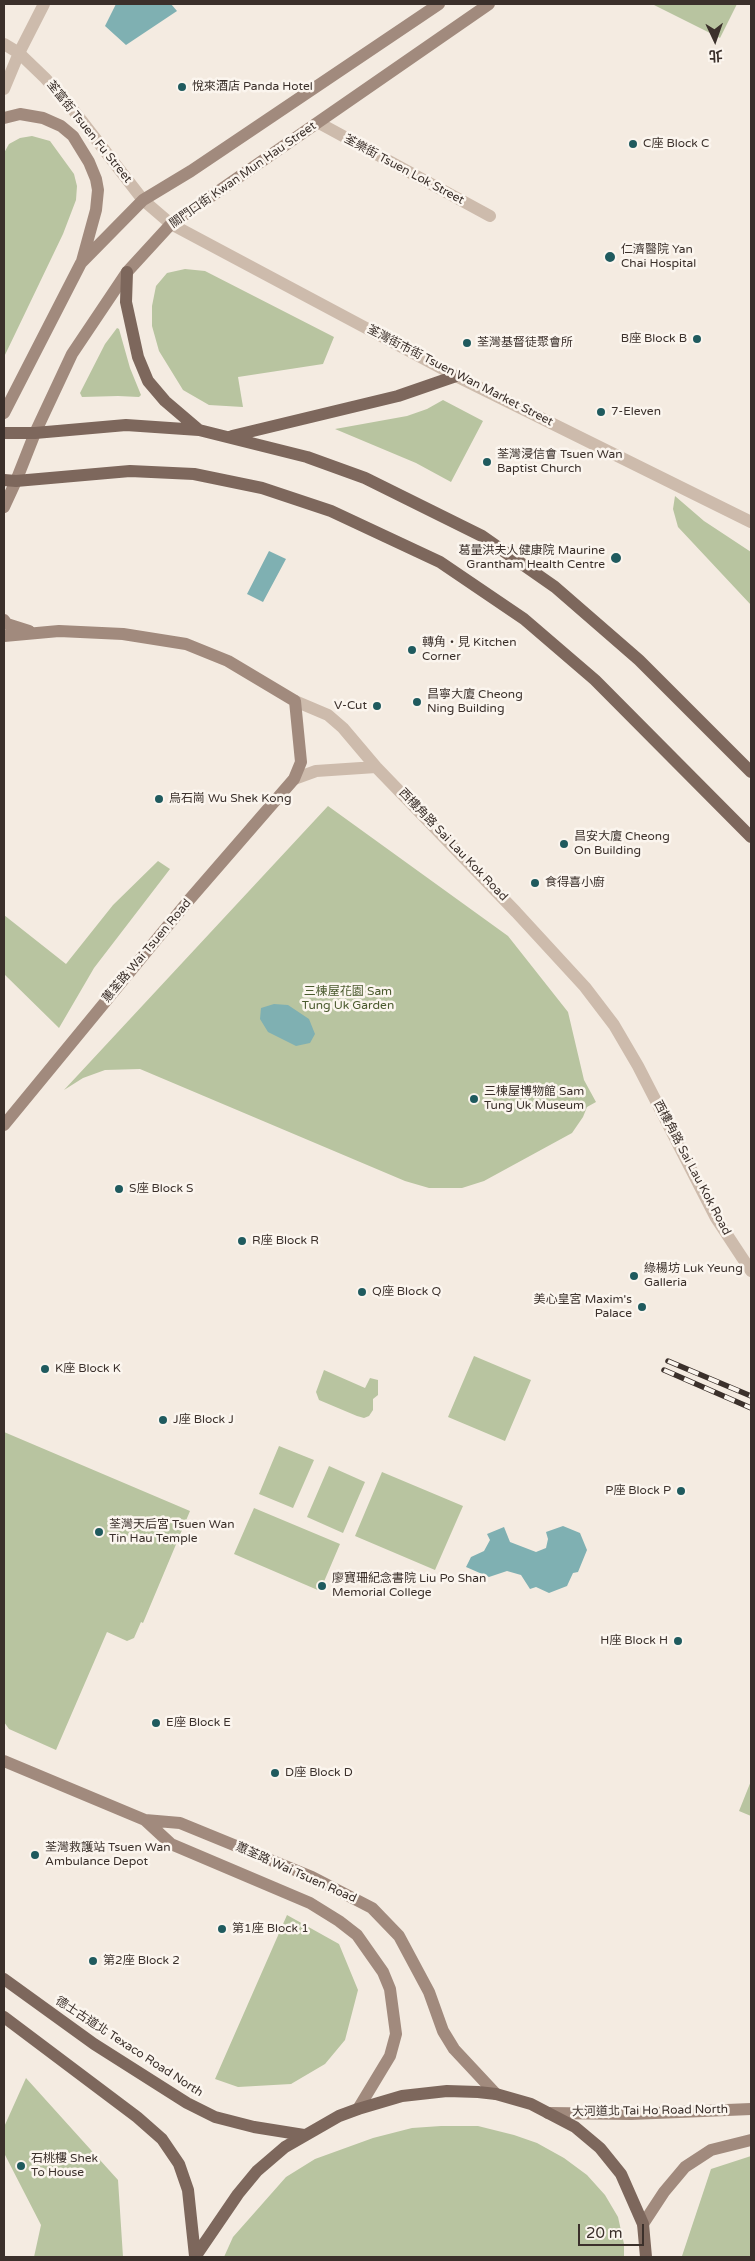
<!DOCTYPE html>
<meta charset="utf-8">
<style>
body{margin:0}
#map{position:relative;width:755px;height:2261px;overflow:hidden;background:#f4ebe1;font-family:"Varela Round","Noto Sans TC",sans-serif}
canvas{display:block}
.frame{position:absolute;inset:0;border:5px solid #3b302b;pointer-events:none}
.north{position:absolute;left:690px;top:15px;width:50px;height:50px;-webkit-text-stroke:4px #fbf5ee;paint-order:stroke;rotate:177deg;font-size:14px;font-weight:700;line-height:20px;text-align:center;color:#3b302b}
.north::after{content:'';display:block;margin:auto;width:18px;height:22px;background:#3b302b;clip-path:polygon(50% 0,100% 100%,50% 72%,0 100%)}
.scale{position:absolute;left:578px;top:2224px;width:66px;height:22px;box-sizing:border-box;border:2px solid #3b302b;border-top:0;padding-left:6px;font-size:15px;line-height:18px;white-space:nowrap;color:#3b302b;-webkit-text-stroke:4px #fbf5ee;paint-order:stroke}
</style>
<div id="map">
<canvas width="755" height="2261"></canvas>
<div class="frame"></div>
<div class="north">北</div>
<div class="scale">20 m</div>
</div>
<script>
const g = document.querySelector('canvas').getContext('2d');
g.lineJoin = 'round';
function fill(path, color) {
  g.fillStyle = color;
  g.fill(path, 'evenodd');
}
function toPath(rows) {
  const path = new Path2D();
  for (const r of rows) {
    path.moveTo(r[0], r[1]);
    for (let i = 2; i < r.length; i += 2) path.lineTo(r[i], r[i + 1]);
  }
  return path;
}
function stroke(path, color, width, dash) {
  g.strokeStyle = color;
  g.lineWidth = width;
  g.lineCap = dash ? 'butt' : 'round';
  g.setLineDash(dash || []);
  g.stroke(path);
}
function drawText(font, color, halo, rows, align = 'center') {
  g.font = font + ' "Varela Round","Noto Sans TC",sans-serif';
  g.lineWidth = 5;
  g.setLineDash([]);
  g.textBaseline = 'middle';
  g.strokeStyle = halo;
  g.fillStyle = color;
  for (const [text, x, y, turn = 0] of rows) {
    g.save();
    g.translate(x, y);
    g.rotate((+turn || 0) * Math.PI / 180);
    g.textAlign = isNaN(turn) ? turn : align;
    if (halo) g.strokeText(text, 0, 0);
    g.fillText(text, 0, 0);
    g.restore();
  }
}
fill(toPath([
 [652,4,737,4,720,38],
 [32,136,50,141,74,174,77,186,76,200,63,234,4,357,4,153,9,144,20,138],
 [185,269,205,271,334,337,323,364,238,377,243,407,209,405,183,390,159,351,152,326,152,306,156,286,167,273],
 [117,328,119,329,130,368,141,395,139,397,118,396,82,397,80,393,105,344],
 [443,400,483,421,451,482,416,463,335,429,407,416,427,409],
 [675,496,704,521,751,552,751,605,678,527,673,509],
 [328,806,508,936,568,1012,584,1080,596,1102,587,1107,583,1117,572,1133,484,1181,462,1188,429,1188,405,1181,140,1069,105,1070,83,1078,64,1090],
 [158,861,170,869,94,968,59,1028,4,974,4,915,66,964,113,905],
 [474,1356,531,1380,505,1441,448,1417],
 [324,1370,365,1388,370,1378,378,1380,378,1395,373,1399,373,1410,369,1416,364,1418,357,1416,319,1400,316,1392],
 [4,1432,190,1511,143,1623,141,1622,134,1638,127,1641,107,1632,56,1750,9,1729,4,1722],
 [279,1446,314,1460,293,1508,259,1494],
 [329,1466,365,1482,343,1533,307,1517],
 [382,1472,463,1506,435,1570,355,1536],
 [254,1508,340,1544,320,1591,234,1554],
 [751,1781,751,1816,739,1811],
 [287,1915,339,1944,358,1990,345,2040,325,2064,291,2084,238,2087,215,2079],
 [26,2078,118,2180,123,2257,34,2257,41,2225,4,2153,4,2127],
 [441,2126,478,2126,514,2135,537,2143,564,2158,587,2175,605,2195,618,2217,624,2244,624,2257,224,2257,233,2237,286,2177,315,2159,373,2138,412,2128],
 [751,2156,751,2257,682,2256,711,2169]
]), '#b8c4a0');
fill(toPath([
 [116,4,171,4,177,11,126,45,105,26],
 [269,551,286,559,263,602,247,594],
 [274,1004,288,1005,309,1019,315,1034,310,1043,296,1046,268,1032,260,1019,261,1008],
 [563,1526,580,1533,587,1550,578,1572,573,1573,567,1586,549,1593,536,1587,530,1589,521,1575,507,1571,489,1577,466,1567,471,1557,484,1551,490,1540,487,1534,504,1527,510,1542,536,1552,546,1548,548,1539,546,1532]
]), '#7fb0b2');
stroke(toPath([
 [4,89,19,53,44,4],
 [319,123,490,216]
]), '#cdbbac', 12);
stroke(toPath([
 [4,44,19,53,45,78,71,107,143,200,171,224,456,376,751,522],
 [295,701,328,715,343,728,376,767,516,912,585,987,614,1025,638,1066,716,1218,751,1271],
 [294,779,316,771,376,767]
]), '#cdbbac', 12);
stroke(toPath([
 [4,118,20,114,43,118,61,126,73,136,89,162,96,179,98,190,96,210,82,261],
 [4,413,81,263,143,200,191,171,439,4],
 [4,507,16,481,35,433,72,354,127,272,171,224,489,4],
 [4,620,7,624,29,631],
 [4,636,59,631,123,634,186,644,228,661,295,701,301,762,294,779,189,900,4,1125],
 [4,1761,145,1820,171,1844,310,1903,339,1921,357,1935,383,1972,390,1989,396,2034,390,2056,358,2109],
 [145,1820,180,1823,312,1877,372,1908,399,1936,429,1992,443,2031,454,2049,496,2094],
 [548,2113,631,2114,751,2109],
 [643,2224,664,2192,685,2167,711,2150,751,2140]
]), '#a18a7d', 12);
stroke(toPath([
 [127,272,126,302,138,357,148,381,165,401,199,430],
 [4,433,35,433,126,425,199,430,307,457,365,478,482,536,555,587,639,660,751,772],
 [232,436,398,396,456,376],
 [4,480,16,481,130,471,194,474,262,488,331,511,440,562,524,619,595,680,751,837],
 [4,1979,94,2044,187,2103,215,2117,254,2127,304,2135],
 [4,2017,137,2117,162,2139,179,2164,188,2190,195,2256],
 [195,2257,238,2194,257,2171,285,2147,339,2116,358,2109,402,2096,447,2091,478,2092,496,2094,531,2104,575,2127,600,2148,621,2174,643,2224,646,2257]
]), '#7d675c', 12);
const rail = toPath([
 [668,1361,751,1396],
 [664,1370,751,1408]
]);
stroke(rail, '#3b302b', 5.5);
stroke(rail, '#fbf5ee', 4, [11]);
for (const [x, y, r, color] of [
 [182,87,5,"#1f5a5e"],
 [633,144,5,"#1f5a5e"],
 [610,257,6,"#1f5a5e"],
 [697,339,5,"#1f5a5e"],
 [467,343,5,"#1f5a5e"],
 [601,412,5,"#1f5a5e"],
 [487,462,5,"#1f5a5e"],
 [616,558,6,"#1f5a5e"],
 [412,650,5,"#1f5a5e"],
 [417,702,5,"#1f5a5e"],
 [377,706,5,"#1f5a5e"],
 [159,799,5,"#1f5a5e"],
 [564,844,5,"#1f5a5e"],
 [535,883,5,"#1f5a5e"],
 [474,1099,5,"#1f5a5e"],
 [119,1189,5,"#1f5a5e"],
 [242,1241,5,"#1f5a5e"],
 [634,1276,5,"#1f5a5e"],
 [362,1292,5,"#1f5a5e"],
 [642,1307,5,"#1f5a5e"],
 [45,1369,5,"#1f5a5e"],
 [163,1420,5,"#1f5a5e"],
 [681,1491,5,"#1f5a5e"],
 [99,1532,5,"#1f5a5e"],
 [322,1586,5,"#1f5a5e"],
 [678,1641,5,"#1f5a5e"],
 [156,1723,5,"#1f5a5e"],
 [275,1773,5,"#1f5a5e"],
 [35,1855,5,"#1f5a5e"],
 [222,1929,5,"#1f5a5e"],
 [93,1961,5,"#1f5a5e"],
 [21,2166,5,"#1f5a5e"]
]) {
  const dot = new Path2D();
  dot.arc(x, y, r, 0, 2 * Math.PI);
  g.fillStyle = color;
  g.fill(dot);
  stroke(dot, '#fbf5ee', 2);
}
drawText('12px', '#3b302b', '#fbf5ee', [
 ["悅來酒店 Panda Hotel",192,87],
 ["C座 Block C",643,144],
 ["仁濟醫院 Yan",621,250],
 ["Chai Hospital",621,264],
 ["B座 Block B",687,339,"right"],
 ["荃灣基督徒聚會所",477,343],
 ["7-Eleven",611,412],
 ["荃灣浸信會 Tsuen Wan",497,455],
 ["Baptist Church",497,469],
 ["葛量洪夫人健康院 Maurine",605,551,"right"],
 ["Grantham Health Centre",605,565,"right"],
 ["轉角‧見 Kitchen",422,643],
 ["Corner",422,657],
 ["昌寧大廈 Cheong",427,695],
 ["Ning Building",427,709],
 ["V-Cut",367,706,"right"],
 ["烏石崗 Wu Shek Kong",169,799],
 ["昌安大廈 Cheong",574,837],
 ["On Building",574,851],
 ["食得喜小廚",545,883],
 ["三棟屋博物館 Sam",484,1092],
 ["Tung Uk Museum",484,1106],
 ["S座 Block S",129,1189],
 ["R座 Block R",252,1241],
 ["綠楊坊 Luk Yeung",644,1269],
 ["Galleria",644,1283],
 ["Q座 Block Q",372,1292],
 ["美心皇宮 Maxim's",632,1300,"right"],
 ["Palace",632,1314,"right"],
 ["K座 Block K",55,1369],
 ["J座 Block J",173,1420],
 ["P座 Block P",671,1491,"right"],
 ["荃灣天后宮 Tsuen Wan",109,1525],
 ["Tin Hau Temple",109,1539],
 ["廖寶珊紀念書院 Liu Po Shan",332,1579],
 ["Memorial College",332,1593],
 ["H座 Block H",668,1641,"right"],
 ["E座 Block E",166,1723],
 ["D座 Block D",285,1773],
 ["荃灣救護站 Tsuen Wan",45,1848],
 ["Ambulance Depot",45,1862],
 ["第1座 Block 1",232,1929],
 ["第2座 Block 2",103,1961],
 ["石桃樓 Shek",31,2159],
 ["To House",31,2173]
], 'left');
drawText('12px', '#3b302b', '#fbf5ee', [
 ["荃富街 Tsuen Fu Street",89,132,51],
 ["荃樂街 Tsuen Lok Street",404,170,28],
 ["關門口街 Kwan Mun Hau Street",243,175,-35],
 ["荃灣街市街 Tsuen Wan Market Street",460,376,27],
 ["西樓角路 Sai Lau Kok Road",453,845,46],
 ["蕙荃路 Wai Tsuen Road",147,951,-50],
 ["西樓角路 Sai Lau Kok Road",692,1168,62],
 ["蕙荃路 Wai Tsuen Road",296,1873,24],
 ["德士古道北 Texaco Road North",129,2047,33],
 ["大河道北 Tai Ho Road North",650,2111,-1]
]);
drawText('12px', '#4a5a2e', '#fbf5ee', [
 ["三棟屋花園 Sam",348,992],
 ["Tung Uk Garden",348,1006]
]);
</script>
